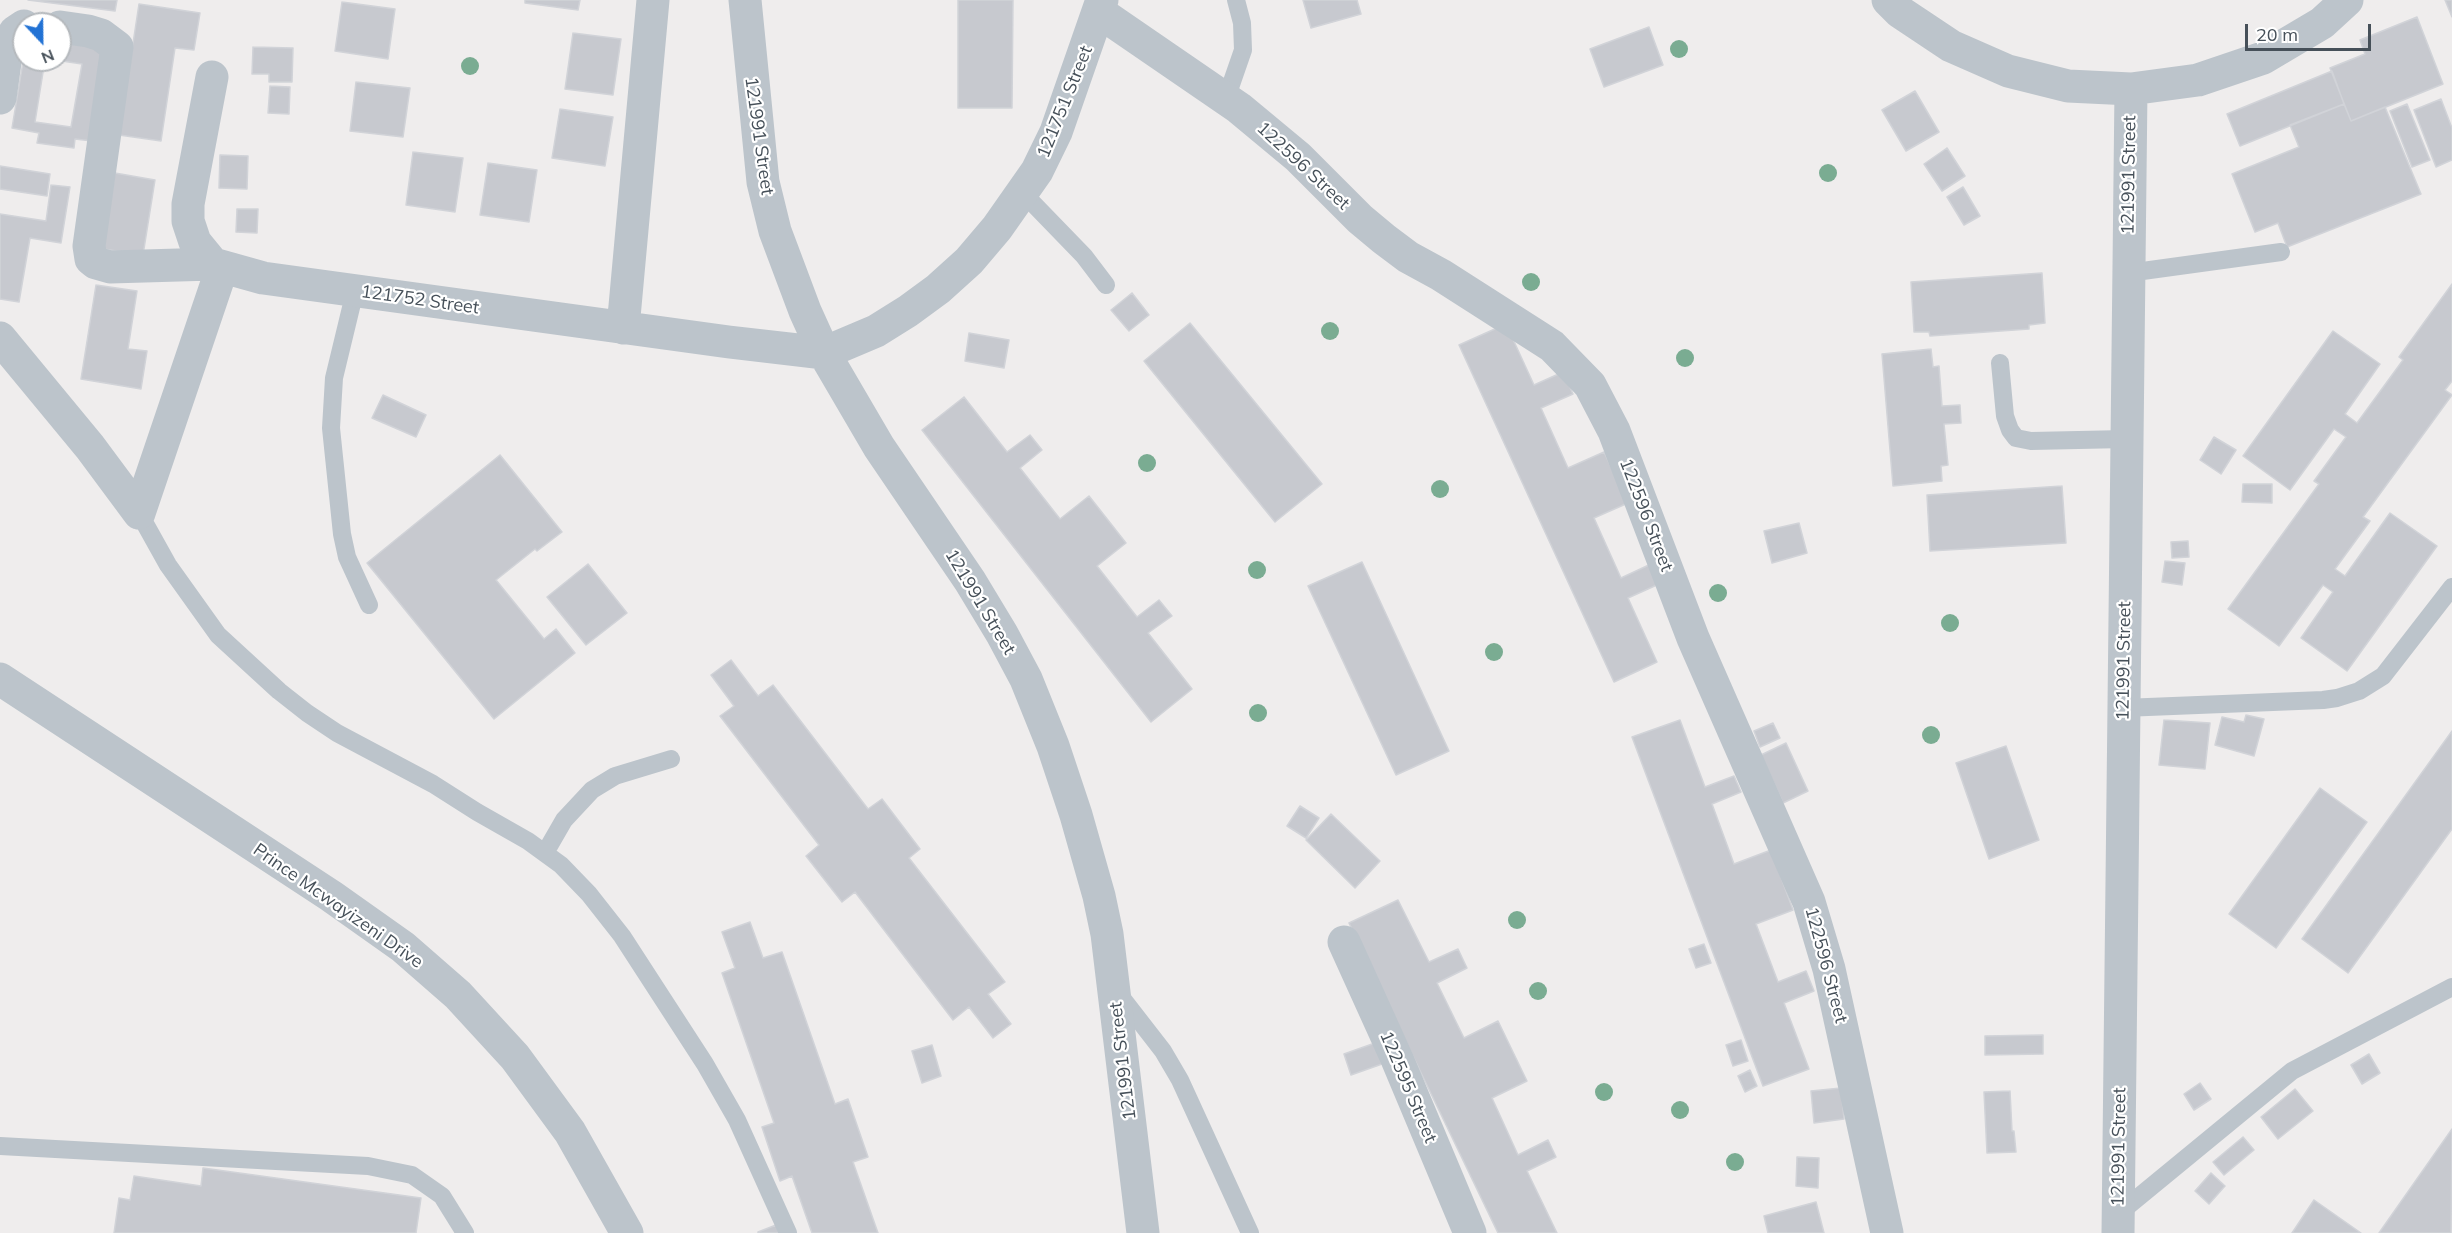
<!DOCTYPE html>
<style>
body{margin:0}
#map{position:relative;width:2452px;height:1233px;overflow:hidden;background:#efeded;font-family:Mulish,sans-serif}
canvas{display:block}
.north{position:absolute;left:12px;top:12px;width:60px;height:60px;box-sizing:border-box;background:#fff;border:2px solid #b5b9bd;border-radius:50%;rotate:158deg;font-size:16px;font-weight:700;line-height:24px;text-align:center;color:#465059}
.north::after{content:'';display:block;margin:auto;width:21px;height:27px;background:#2272d4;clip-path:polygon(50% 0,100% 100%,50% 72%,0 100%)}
.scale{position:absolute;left:2245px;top:24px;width:126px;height:27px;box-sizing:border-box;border:3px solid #465059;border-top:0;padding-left:8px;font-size:18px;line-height:21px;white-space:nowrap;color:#465059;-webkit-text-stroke:4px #fff;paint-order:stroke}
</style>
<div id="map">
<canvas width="2452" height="1233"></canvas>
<div class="north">N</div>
<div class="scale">20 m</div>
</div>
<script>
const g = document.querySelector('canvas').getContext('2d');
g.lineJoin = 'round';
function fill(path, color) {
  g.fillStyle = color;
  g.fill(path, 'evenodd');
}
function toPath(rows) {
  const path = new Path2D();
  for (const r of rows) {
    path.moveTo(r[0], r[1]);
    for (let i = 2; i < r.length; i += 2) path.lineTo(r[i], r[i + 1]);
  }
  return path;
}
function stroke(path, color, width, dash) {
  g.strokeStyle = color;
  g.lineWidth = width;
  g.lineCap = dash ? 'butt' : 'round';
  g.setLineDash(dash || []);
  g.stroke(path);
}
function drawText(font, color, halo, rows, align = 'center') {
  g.font = font + ' Mulish,sans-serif';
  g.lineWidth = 4.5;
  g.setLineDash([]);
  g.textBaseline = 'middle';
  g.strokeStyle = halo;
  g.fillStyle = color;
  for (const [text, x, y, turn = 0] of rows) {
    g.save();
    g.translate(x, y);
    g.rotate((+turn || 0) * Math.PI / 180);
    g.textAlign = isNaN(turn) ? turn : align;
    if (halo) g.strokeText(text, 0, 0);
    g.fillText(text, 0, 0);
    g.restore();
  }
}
const building = toPath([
 [28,0,117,0,115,11,28,0],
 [525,0,580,0,578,10,525,3,525,0],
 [958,0,1013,0,1012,108,958,108,958,0],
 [1303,0,1357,0,1361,14,1311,28,1303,0],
 [2445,0,2452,0,2452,17,2445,0],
 [342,2,395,9,388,59,335,51,342,2],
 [139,4,200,13,194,50,175,48,161,141,119,135,139,4],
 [2417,17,2443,84,2351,121,2330,68,2365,54,2360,40,2417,17],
 [1649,27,1663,65,1604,87,1590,49,1649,27],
 [573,33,621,39,613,95,565,89,573,33],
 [60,41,107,49,92,141,75,139,74,148,37,143,39,133,12,128,24,56,24,60,45,60,35,122,71,127,82,64,55,60,60,60,60,41],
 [253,47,293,48,292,82,269,82,269,74,252,74,253,47],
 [2332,71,2344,104,2240,146,2227,114,2332,71],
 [356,82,410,88,403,137,350,131,356,82],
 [270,86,290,87,289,114,268,113,270,86],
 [1915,91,1939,132,1906,151,1882,110,1915,91],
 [2441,99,2452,128,2452,160,2436,167,2414,110,2441,99],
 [2344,104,2351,121,2385,107,2421,194,2287,247,2278,223,2255,232,2232,174,2299,147,2290,125,2344,104],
 [2407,104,2430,160,2412,167,2390,111,2407,104],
 [560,109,613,117,605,166,552,158,560,109],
 [1947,148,1965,176,1942,191,1924,164,1947,148],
 [413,152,463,158,455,212,406,205,413,152],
 [220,155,248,156,247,189,219,188,220,155],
 [488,163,537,170,529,222,480,215,488,163],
 [0,166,50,174,47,196,0,189,0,166],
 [115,173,155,180,143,255,103,249,115,173],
 [51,185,70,187,61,243,30,238,19,302,0,299,0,214,46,221,51,185],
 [1963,187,1980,216,1964,225,1947,197,1963,187],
 [237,209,258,209,257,233,236,232,237,209],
 [2042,273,2045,323,2029,325,2029,329,1930,336,1929,332,1914,332,1911,282,2042,273],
 [2452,284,2452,381,2445,390,2452,395,2363,517,2370,521,2335,569,2345,576,2390,513,2437,546,2347,671,2301,638,2333,592,2323,585,2279,646,2228,609,2319,484,2314,481,2346,437,2334,429,2290,490,2243,456,2333,331,2380,364,2345,414,2357,423,2403,360,2399,357,2452,284],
 [96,285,137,291,128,349,147,351,141,389,81,379,96,285],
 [1132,293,1149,315,1129,331,1111,310,1132,293],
 [1190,323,1322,484,1275,522,1144,361,1190,323],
 [1506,324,1534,385,1563,372,1573,394,1541,408,1568,468,1604,452,1628,503,1594,518,1621,578,1651,564,1659,584,1628,598,1657,662,1614,682,1459,345,1506,324],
 [969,333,1009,340,1004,368,965,361,969,333],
 [1931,349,1933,367,1939,366,1942,406,1960,405,1961,423,1944,424,1948,465,1941,466,1942,481,1893,486,1882,354,1931,349],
 [383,395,426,415,416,437,372,418,383,395],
 [964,397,1007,452,1030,435,1042,450,1020,468,1060,519,1089,496,1126,543,1097,566,1137,617,1159,600,1172,616,1148,633,1192,689,1151,722,922,430,964,397],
 [2214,437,2236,450,2221,474,2200,460,2214,437],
 [500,455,562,532,537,551,535,549,496,580,544,639,556,629,575,653,494,719,367,563,500,455],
 [2243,484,2272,484,2272,503,2242,502,2243,484],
 [2062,486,2066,543,1930,551,1927,495,2062,486],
 [1799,523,1807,553,1772,563,1764,531,1799,523],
 [2188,541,2189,557,2172,558,2171,542,2188,541],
 [2165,561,2185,563,2182,585,2162,582,2165,561],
 [1362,562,1449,751,1396,775,1308,586,1362,562],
 [588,564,627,613,586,645,547,597,588,564],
 [731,660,758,696,773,685,868,809,882,799,920,849,909,858,1005,982,988,994,1011,1024,993,1038,969,1007,953,1020,855,892,842,902,806,856,819,845,720,716,734,706,711,675,731,660],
 [2246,715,2264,719,2254,756,2215,745,2222,717,2244,722,2246,715],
 [1680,720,1705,787,1734,776,1741,792,1712,804,1734,864,1771,850,1793,910,1756,924,1778,982,1806,971,1814,991,1784,1003,1809,1069,1763,1086,1632,737,1680,720],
 [2164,720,2210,723,2205,769,2159,765,2164,720],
 [1773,723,1780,738,1760,747,1754,731,1773,723],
 [2452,731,2452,829,2348,973,2302,939,2452,731],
 [1786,743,1808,791,1783,803,1761,755,1786,743],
 [2006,746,2039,840,1989,859,1956,763,2006,746],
 [2320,788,2367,822,2276,948,2229,914,2320,788],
 [1300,806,1319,818,1306,838,1287,826,1300,806],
 [1331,814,1380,861,1355,888,1306,840,1331,814],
 [1398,900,1429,962,1458,949,1467,968,1437,983,1464,1038,1498,1021,1527,1081,1492,1098,1518,1155,1548,1140,1556,1157,1527,1171,1557,1233,1498,1233,1349,923,1398,900],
 [750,922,763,958,782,952,835,1104,848,1099,868,1157,853,1162,878,1233,812,1233,792,1176,780,1181,762,1127,774,1123,722,973,735,968,722,932,750,922],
 [1704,944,1711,963,1696,968,1689,949,1704,944],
 [2043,1035,2043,1054,1985,1055,1985,1036,2043,1035],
 [1741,1040,1748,1061,1733,1066,1726,1045,1741,1040],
 [1375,1043,1382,1064,1351,1075,1344,1054,1375,1043],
 [932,1045,941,1076,922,1083,912,1051,932,1045],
 [2369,1054,2380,1073,2362,1084,2351,1065,2369,1054],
 [1750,1070,1757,1086,1745,1092,1738,1076,1750,1070],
 [2200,1083,2211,1099,2194,1110,2184,1094,2200,1083],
 [1841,1088,1844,1119,1814,1123,1811,1091,1841,1088],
 [2295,1089,2313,1111,2278,1139,2261,1117,2295,1089],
 [2010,1091,2012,1131,2014,1131,2016,1152,1987,1153,1984,1092,2010,1091],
 [2452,1129,2451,1233,2379,1233,2452,1129],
 [2243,1137,2254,1150,2224,1175,2213,1162,2243,1137],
 [1797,1157,1819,1158,1818,1188,1796,1186,1797,1157],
 [203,1168,421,1198,416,1233,114,1233,119,1198,130,1200,134,1176,201,1186,203,1168],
 [2211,1173,2225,1186,2209,1204,2195,1191,2211,1173],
 [2314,1200,2361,1233,2292,1233,2314,1200],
 [1816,1202,1824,1233,1768,1233,1764,1216,1816,1202],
 [776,1225,779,1233,758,1233,758,1232,776,1225]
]);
fill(building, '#c7c9cf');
stroke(building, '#d1d3d8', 1.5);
stroke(toPath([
 [1226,99,1243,50,1242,23,1236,0],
 [1022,192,1084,256,1106,285],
 [2128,273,2281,252],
 [355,291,334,378,331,428,342,534,347,557,369,605],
 [2000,363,2005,416,2010,430,2016,438,2031,441,2126,439],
 [139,513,168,565,218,635,279,691,307,713,337,733,433,784,477,812,528,841,561,865,589,894,622,936,705,1064,737,1120,788,1233],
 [2123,708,2323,700,2337,698,2359,691,2383,676,2452,587],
 [545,853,564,820,592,790,615,776,671,759],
 [1118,993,1163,1051,1180,1080,1250,1233],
 [0,1146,368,1166,412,1175,442,1196,465,1233],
 [2118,1214,2292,1071,2452,987]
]), '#bcc4cb', 18);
stroke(toPath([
 [745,0,763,182,775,231,805,311,824,353,879,447,970,581,1002,634,1026,679,1053,746,1076,815,1099,896,1107,934,1143,1233],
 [1888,0,1900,12,1951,46,2008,71,2068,86,2131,89,2198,80,2263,58,2322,23,2347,0],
 [1099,12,1239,108,1298,157,1360,219,1384,239,1408,257,1441,275,1552,346,1590,385,1614,431,1693,638,1809,902,1829,969,1887,1233],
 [60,27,88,31,101,35,117,47,89,246,91,259,96,263,110,267,213,264],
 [212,77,188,204,188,221,195,242,213,264,263,278,729,342,824,353,876,331,908,311,938,289,969,261,997,228,1037,171,1056,132,1102,0],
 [0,98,7,48,15,32,24,26],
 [623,328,653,0],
 [0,338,90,447,139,513],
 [139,513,222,268],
 [1344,942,1397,1059,1470,1233],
 [2118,1233,2131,89]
]), '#bcc4cb', 33);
stroke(toPath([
 [0,679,331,896,403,947,458,995,515,1057,570,1132,627,1233]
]), '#bcc4cb', 33);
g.fillStyle = '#7aac92';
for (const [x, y] of [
 [1679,49],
 [470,66],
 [1828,173],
 [1531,282],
 [1330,331],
 [1685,358],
 [1147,463],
 [1440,489],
 [1257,570],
 [1718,593],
 [1950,623],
 [1494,652],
 [1258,713],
 [1931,735],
 [1517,920],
 [1538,991],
 [1604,1092],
 [1680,1110],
 [1735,1162]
]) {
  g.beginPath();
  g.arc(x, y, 9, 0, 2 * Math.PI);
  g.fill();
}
drawText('18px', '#465059', '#fff', [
 ["121751 Street",1065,102,-68],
 ["121991 Street",759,136,82],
 ["122596 Street",1303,166,43],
 ["121991 Street",2129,175,-89],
 ["121752 Street",420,300,8],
 ["122596 Street",1646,515,69],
 ["121991 Street",980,602,59],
 ["121991 Street",2124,661,-89],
 ["Prince Mcwayizeni Drive",338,906,35],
 ["122596 Street",1826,965,75],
 ["121991 Street",1123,1061,-97],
 ["122595 Street",1408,1087,67],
 ["121991 Street",2119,1147,-89]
]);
</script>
